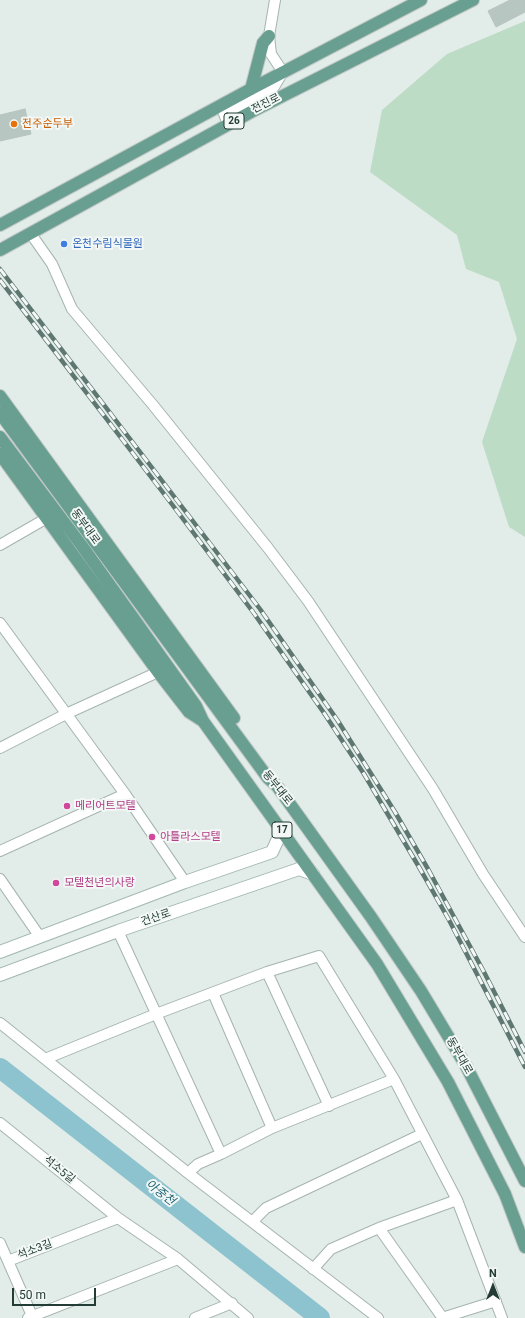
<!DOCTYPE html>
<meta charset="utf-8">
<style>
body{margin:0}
#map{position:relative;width:525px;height:1318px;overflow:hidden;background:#e2ece8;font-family:Roboto,sans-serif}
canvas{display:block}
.north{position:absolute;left:473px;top:1266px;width:40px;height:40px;-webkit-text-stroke:3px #f3f8f6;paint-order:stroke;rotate:0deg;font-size:11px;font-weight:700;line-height:16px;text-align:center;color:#233c35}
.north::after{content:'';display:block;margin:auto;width:14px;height:18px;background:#233c35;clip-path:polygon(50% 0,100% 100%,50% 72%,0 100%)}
.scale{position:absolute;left:12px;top:1288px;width:84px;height:18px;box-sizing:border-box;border:2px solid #233c35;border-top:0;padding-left:5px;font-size:12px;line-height:14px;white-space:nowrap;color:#233c35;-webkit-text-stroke:3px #f3f8f6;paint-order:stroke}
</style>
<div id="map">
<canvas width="525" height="1318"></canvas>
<div class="north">N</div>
<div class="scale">50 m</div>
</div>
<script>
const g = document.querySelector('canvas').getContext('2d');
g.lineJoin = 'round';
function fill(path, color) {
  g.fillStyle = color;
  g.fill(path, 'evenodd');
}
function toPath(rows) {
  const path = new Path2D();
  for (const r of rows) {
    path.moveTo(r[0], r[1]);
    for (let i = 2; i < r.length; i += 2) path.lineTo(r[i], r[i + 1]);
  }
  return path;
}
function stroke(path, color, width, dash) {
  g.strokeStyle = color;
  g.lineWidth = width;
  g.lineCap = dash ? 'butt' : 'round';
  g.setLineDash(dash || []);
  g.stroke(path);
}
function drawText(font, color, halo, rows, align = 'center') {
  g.font = font + ' Roboto,"Noto Sans KR",sans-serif';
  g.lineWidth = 4;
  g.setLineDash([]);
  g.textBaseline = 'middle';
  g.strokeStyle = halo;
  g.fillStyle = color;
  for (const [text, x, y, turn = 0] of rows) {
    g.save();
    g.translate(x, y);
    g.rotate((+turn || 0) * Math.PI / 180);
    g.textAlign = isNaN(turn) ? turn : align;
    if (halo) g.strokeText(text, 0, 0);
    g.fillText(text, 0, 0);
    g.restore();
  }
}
fill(toPath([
 [525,21,525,537,509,527,482,442,517,339,499,282,466,269,457,235,370,172,382,110,447,54]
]), '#bddcc5');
stroke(toPath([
 [0,1068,320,1318]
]), '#8dc3ce', 20);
const building = toPath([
 [510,0,525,0,525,12,496,27,488,11,510,0],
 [25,109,31,134,0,141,0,115,25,109]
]);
fill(building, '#b8c6c1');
stroke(building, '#b5c5bf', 1);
const street = toPath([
 [228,124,224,114,274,87,283,72,271,54,269,36,275,0],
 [31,234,52,264,72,309,153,405,268,548,308,601,433,789,483,874,525,937],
 [0,545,47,518],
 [0,623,125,794,185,882],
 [0,748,66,714,158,672],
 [0,851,125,794],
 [0,879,40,937],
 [118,931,221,1154],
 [267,972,329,1106],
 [213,993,272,1128],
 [0,1023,188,1173,378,1318],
 [45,1059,156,1014,267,972,319,956,394,1079,457,1200,502,1318],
 [0,1123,118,1218,178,1259,248,1318],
 [188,1173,198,1164,221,1154,272,1128,394,1079],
 [252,1222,266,1208,422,1134],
 [379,1228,442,1317],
 [0,1243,33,1318],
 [8,1261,118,1218],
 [313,1269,331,1249,379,1228,457,1200],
 [28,1318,178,1259],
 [195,1318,232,1303],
 [442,1318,496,1301]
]);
const secondary = toPath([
 [0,952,185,882,272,852,282,830],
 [0,975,118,931,299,869,313,874]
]);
const primary = toPath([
 [251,89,263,43,269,36],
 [0,225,251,89,421,0],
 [0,250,251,112,473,0],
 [0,396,234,718],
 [0,413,268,778,277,786,371,917,421,991,466,1066,525,1181],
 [0,437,82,546,196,706,203,721,377,964,448,1082,505,1194,525,1247],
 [0,454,158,672,189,712,203,721]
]);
stroke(street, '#a5b4af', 12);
stroke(secondary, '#a1b7af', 14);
stroke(primary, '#c1c8c6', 14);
stroke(street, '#fff', 10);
stroke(secondary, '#fff', 12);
stroke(primary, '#699f91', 12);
const rail = toPath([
 [0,269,189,516,260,609,338,721,395,812,428,869,484,972,525,1052],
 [0,280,171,503,253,612,324,713,364,774,419,867,449,920,525,1067]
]);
stroke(rail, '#5e7771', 4.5);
stroke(rail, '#f3f8f6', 3, [9]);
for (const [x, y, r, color] of [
 [14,124,4,"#e8710a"],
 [64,244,4,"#3f7fe0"],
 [67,806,4,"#d1479c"],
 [152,837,4,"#d1479c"],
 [56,883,4,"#d1479c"]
]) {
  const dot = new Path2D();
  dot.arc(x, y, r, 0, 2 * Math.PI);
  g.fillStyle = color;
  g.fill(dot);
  stroke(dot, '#f3f8f6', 1.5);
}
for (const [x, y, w] of [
 [234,121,20],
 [282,830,20]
]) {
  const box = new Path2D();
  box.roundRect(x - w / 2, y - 8, w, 16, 3);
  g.fillStyle = '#f3f8f6';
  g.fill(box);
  stroke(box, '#233c35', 1);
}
drawText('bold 10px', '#233c35', null, [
 ["26",234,121],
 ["17",282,830]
]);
drawText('11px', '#233c35', '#f3f8f6', [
 ["전진로",266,104,-27],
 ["동부대로",85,527,54],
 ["동부대로",277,788,51],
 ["건산로",156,918,-19],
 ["동부대로",459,1056,60],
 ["석소5길",59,1170,39],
 ["석소3길",35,1250,-21]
]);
drawText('11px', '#c56008', '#f3f8f6', [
 ["전주순두부",22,124]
], 'left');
drawText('11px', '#366cbe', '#f3f8f6', [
 ["온천수림식물원",72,244]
], 'left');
drawText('11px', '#b23c85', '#f3f8f6', [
 ["메리어트모텔",75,806],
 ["아틀라스모텔",160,837],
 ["모텔천년의사랑",64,883]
], 'left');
drawText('italic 12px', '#216675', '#f3f8f6', [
 ["아중천",160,1193,38]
]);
</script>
